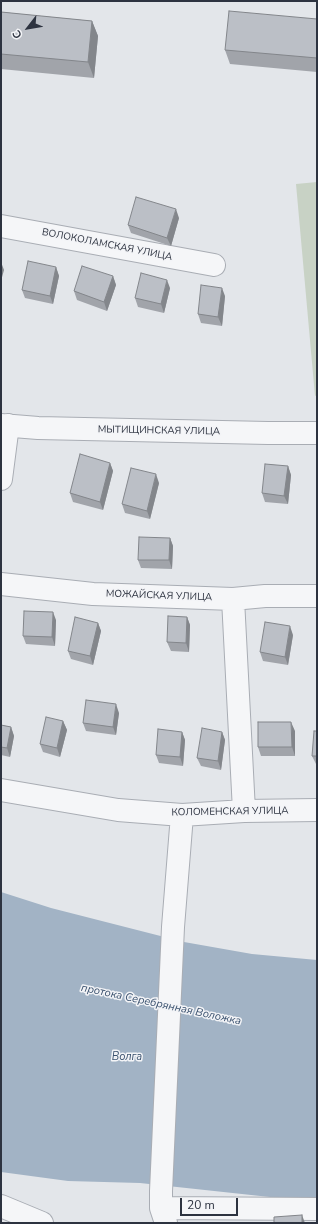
<!DOCTYPE html>
<meta charset="utf-8">
<style>
body{margin:0}
#map{position:relative;width:318px;height:1224px;overflow:hidden;background:#e3e6ea;font-family:"Nunito Sans",sans-serif}
canvas{display:block}
.frame{position:absolute;inset:0;border:2px solid #2d3340;pointer-events:none}
.north{position:absolute;left:8px;top:8px;width:40px;height:40px;-webkit-text-stroke:3px #f3f4f7;paint-order:stroke;rotate:239deg;font-size:11px;font-weight:700;line-height:16px;text-align:center;color:#2d3340}
.north::after{content:'';display:block;margin:auto;width:14px;height:18px;background:#2d3340;clip-path:polygon(50% 0,100% 100%,50% 72%,0 100%)}
.scale{position:absolute;left:180px;top:1198px;width:58px;height:18px;box-sizing:border-box;border:2px solid #2d3340;border-top:0;padding-left:5px;font-size:12px;line-height:14px;white-space:nowrap;color:#2d3340;-webkit-text-stroke:3px #f3f4f7;paint-order:stroke}
</style>
<div id="map">
<canvas width="318" height="1224"></canvas>
<div class="frame"></div>
<div class="north">С</div>
<div class="scale">20 m</div>
</div>
<script>
const g = document.querySelector('canvas').getContext('2d');
g.lineJoin = 'round';
function fill(path, color) {
  g.fillStyle = color;
  g.fill(path, 'evenodd');
}
function toPath(rows) {
  const path = new Path2D();
  for (const r of rows) {
    path.moveTo(r[0], r[1]);
    for (let i = 2; i < r.length; i += 2) path.lineTo(r[i], r[i + 1]);
  }
  return path;
}
function stroke(path, color, width, dash) {
  g.strokeStyle = color;
  g.lineWidth = width;
  g.lineCap = dash ? 'butt' : 'round';
  g.setLineDash(dash || []);
  g.stroke(path);
}
function drawText(font, color, halo, rows, align = 'center') {
  g.font = font + ' "Nunito Sans",sans-serif';
  g.lineWidth = 3;
  g.setLineDash([]);
  g.textBaseline = 'middle';
  g.strokeStyle = halo;
  g.fillStyle = color;
  for (const [text, x, y, turn = 0] of rows) {
    g.save();
    g.translate(x, y);
    g.rotate((+turn || 0) * Math.PI / 180);
    g.textAlign = isNaN(turn) ? turn : align;
    if (halo) g.strokeText(text, 0, 0);
    g.fillText(text, 0, 0);
    g.restore();
  }
}
fill(toPath([
 [317,182,317,395,315,396,296,184]
]), '#c8d2c5');
fill(toPath([
 [1,892,51,908,184,942,252,954,317,960,317,1198,279,1198,140,1183,68,1181,1,1172]
]), '#a2b3c5');
const minor = toPath([
 [1,226,214,265],
 [1,425,38,428,268,433,317,433],
 [1,479,8,425],
 [1,584,93,594,233,599,265,596,317,596],
 [233,599,244,811],
 [1,790,118,810,182,815,244,811,317,810],
 [1,1206,42,1223],
 [161,1208,317,1209],
 [166,1223,161,1208,161,1191,173,927,182,815]
]);
stroke(minor, '#a9adb4', 24);
stroke(minor, '#f5f6f8', 22);
fill(toPath([
 [1,12,92,21,98,36,94,78,1,69],
 [317,19,317,72,230,64,225,50],
 [179,218,171,246,131,233,128,225],
 [56,267,59,276,53,304,25,298,22,290],
 [113,276,116,285,107,311,77,300,74,291],
 [170,288,164,313,138,307,135,298],
 [225,296,222,326,201,323,198,314],
 [110,463,113,471,103,510,73,502,70,493],
 [288,466,291,475,288,504,265,502,262,493],
 [159,483,150,519,125,513,122,504],
 [170,538,173,546,172,569,141,568,138,560],
 [187,617,190,625,189,652,171,651,167,642],
 [56,620,55,646,26,644,23,636],
 [98,623,101,631,93,665,71,659,68,651],
 [293,635,288,665,263,661,260,652],
 [119,713,116,735,86,731,83,723],
 [63,721,67,730,60,757,43,752,40,744],
 [1,725,11,727,14,736,10,757,1,755],
 [295,731,295,756,261,756,258,747],
 [317,731,317,764,316,764,312,756],
 [182,732,185,740,183,766,159,763,156,755],
 [222,732,225,740,221,770,201,766,197,758]
]), '#a1a4aa');
fill(toPath([
 [92,21,98,36,94,78,88,62],
 [176,209,179,218,171,246,167,238],
 [1,262,4,270,1,281],
 [56,267,59,276,53,304,50,296],
 [113,276,116,285,107,311,104,302],
 [167,280,170,288,164,313,161,304],
 [222,288,225,296,222,326,218,317],
 [110,463,113,471,103,510,100,502],
 [288,466,291,475,288,504,284,496],
 [156,474,159,483,150,519,147,511],
 [170,538,173,546,172,569,169,560],
 [53,612,56,620,55,646,52,637],
 [187,617,190,625,189,652,186,643],
 [98,623,101,631,93,665,90,656],
 [290,626,293,635,288,665,285,657],
 [116,704,119,713,116,735,113,727],
 [63,721,67,730,60,757,57,748],
 [291,722,295,731,295,756,292,747],
 [11,727,14,736,10,757,7,748],
 [182,732,185,740,183,766,180,757],
 [222,732,225,740,221,770,218,761],
 [302,1215,305,1223,302,1223]
]), '#83868b');
const building = toPath([
 [229,11,317,19,317,58,225,50,229,11],
 [1,12,92,21,88,62,1,54,1,12],
 [136,197,176,209,167,238,128,225,136,197],
 [28,261,56,267,50,296,22,290,28,261],
 [82,266,113,276,104,302,74,291,82,266],
 [141,273,167,280,161,304,135,298,141,273],
 [201,285,222,288,218,317,198,314,201,285],
 [80,454,110,463,100,502,70,493,80,454],
 [265,464,288,466,284,496,262,493,265,464],
 [131,468,156,474,147,511,122,504,131,468],
 [139,537,170,538,169,560,138,560,139,537],
 [24,611,53,612,52,637,23,636,24,611],
 [168,616,187,617,186,643,167,642,168,616],
 [75,617,98,623,90,656,68,651,75,617],
 [265,622,290,626,285,657,260,652,265,622],
 [86,700,116,704,113,727,83,723,86,700],
 [46,717,63,721,57,748,40,744,46,717],
 [258,722,291,722,292,747,258,747,258,722],
 [1,725,11,727,7,748,1,747,1,725],
 [202,728,222,732,218,761,197,758,202,728],
 [158,729,182,732,180,757,156,755,158,729],
 [314,731,317,731,317,756,312,756,314,731],
 [302,1215,302,1223,274,1223,274,1217,302,1215]
]);
fill(building, '#bbbfc6');
stroke(building, '#83868b', 1);
drawText('10px', '#2d3340', '#f3f4f7', [
 ["ВОЛОКОЛАМСКАЯ УЛИЦА",107,245,11],
 ["МЫТИЩИНСКАЯ УЛИЦА",159,431,1],
 ["МОЖАЙСКАЯ УЛИЦА",159,596,2],
 ["КОЛОМЕНСКАЯ УЛИЦА",230,812,-1]
]);
drawText('italic 11px', '#3b526f', '#f3f4f7', [
 ["протока Серебрянная Воложка",161,1005,12],
 ["Волга",127,1057]
]);
</script>
